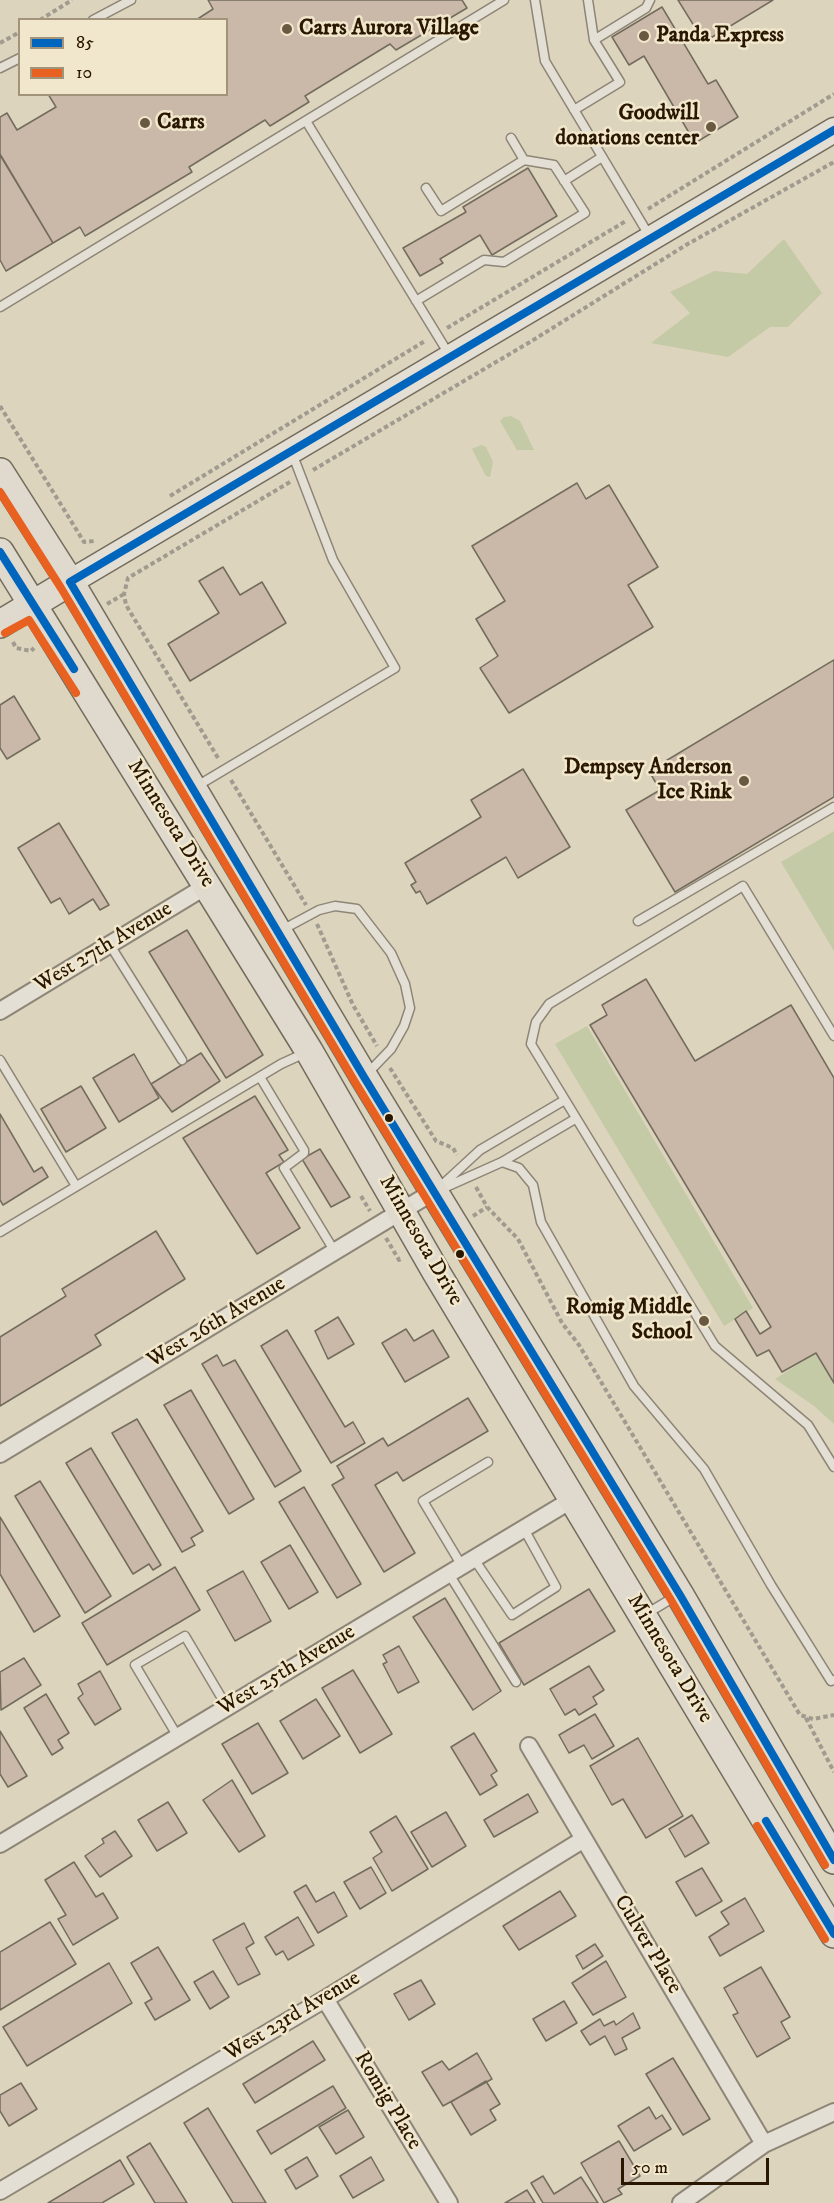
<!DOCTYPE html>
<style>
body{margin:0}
#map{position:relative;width:834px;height:2203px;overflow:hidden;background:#ddd4bd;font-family:"IM FELL DW Pica",serif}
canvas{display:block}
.legend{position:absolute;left:18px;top:18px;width:210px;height:78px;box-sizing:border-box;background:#f1e7cc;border:2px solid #a1947b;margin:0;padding:8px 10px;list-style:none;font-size:18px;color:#2a1701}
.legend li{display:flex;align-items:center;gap:12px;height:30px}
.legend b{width:30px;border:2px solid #a1947b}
.scale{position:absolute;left:621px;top:2158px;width:148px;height:27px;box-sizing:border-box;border:3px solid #2a1701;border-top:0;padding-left:8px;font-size:18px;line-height:21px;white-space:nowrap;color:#2a1701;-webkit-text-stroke:4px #f1e7cc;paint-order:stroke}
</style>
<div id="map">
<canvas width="834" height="2203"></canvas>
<ul class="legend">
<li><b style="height:8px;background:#0065bd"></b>85</li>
<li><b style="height:8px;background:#e86120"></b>10</li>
</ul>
<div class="scale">50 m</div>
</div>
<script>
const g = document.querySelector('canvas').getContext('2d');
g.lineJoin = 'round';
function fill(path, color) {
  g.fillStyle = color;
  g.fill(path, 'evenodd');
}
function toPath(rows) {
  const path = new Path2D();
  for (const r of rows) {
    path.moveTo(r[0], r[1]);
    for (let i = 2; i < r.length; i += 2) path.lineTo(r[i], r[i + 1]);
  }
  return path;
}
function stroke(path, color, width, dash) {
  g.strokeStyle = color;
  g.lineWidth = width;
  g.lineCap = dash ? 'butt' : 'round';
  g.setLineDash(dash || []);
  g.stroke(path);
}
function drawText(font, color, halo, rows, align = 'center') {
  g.font = font + ' "IM FELL DW Pica",serif';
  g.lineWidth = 5;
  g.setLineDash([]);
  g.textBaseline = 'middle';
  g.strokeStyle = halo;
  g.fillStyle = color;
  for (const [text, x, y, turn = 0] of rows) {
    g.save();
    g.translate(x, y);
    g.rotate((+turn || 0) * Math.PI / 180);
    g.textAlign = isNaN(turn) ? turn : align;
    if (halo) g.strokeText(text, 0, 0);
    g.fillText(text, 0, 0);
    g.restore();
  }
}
fill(toPath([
 [784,239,822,293,788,327,770,327,728,357,651,343,690,313,670,292,714,271,747,274],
 [511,416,520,421,534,450,517,450,500,421,504,417],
 [481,445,486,447,493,462,490,477,486,476,472,449],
 [834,831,834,951,781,862],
 [587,1026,753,1308,724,1326,555,1044],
 [816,1353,834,1383,834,1424,814,1406,775,1379]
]), '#c4caa5');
const building = toPath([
 [208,0,462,0,467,8,396,50,390,44,305,96,309,102,270,126,265,120,189,167,192,172,85,236,80,227,53,243,0,154,0,117,7,113,17,130,56,107,48,94,226,94,226,20,196,20,213,9,208,0],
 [678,0,773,0,704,42,678,0],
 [662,7,708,84,716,80,738,117,695,143,644,56,629,65,612,37,662,7],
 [0,155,53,243,6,271,0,260,0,155],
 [528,168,557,216,492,255,480,235,440,259,443,263,420,276,403,248,466,212,463,207,528,168],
 [577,483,586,499,609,485,658,567,628,585,653,627,509,713,480,668,498,656,476,619,505,601,472,546,577,483],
 [223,567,240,595,262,582,286,623,190,681,168,644,219,613,199,581,223,567],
 [834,660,834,797,675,892,626,810,660,790,649,771,834,660],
 [14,696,40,739,7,759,0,748,0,705,14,696],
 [523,769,570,847,518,878,506,857,427,904,420,891,416,893,411,885,416,882,405,863,481,817,471,800,523,769],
 [59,823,109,905,100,910,93,899,69,914,60,898,51,903,18,848,59,823],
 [187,930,263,1055,226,1078,149,952,187,930],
 [646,979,695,1061,791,1005,834,1078,834,1383,816,1353,782,1372,769,1350,757,1356,735,1319,746,1311,760,1334,771,1327,590,1025,607,1015,602,1005,646,979],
 [201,1053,220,1081,172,1112,151,1084,201,1053],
 [134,1054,159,1098,119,1122,93,1078,134,1054],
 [81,1086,106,1128,66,1152,41,1109,81,1086],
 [255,1096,288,1150,279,1155,284,1162,266,1173,300,1228,257,1254,183,1138,255,1096],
 [0,1114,34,1172,42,1167,48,1177,3,1205,0,1200,0,1114],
 [320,1149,350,1197,331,1207,302,1159,320,1149],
 [156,1231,185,1279,95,1335,101,1345,0,1406,0,1337,66,1296,62,1289,156,1231],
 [338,1317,354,1344,328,1359,315,1331,338,1317],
 [406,1329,414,1341,433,1330,449,1357,405,1382,382,1343,406,1329],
 [287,1330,345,1427,353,1422,365,1443,331,1463,261,1346,287,1330],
 [217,1355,223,1366,235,1360,301,1471,275,1487,202,1364,217,1355],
 [191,1390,254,1499,229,1514,164,1405,191,1390],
 [468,1398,488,1431,403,1481,397,1472,375,1485,415,1553,384,1572,332,1485,344,1478,337,1466,383,1438,388,1446,468,1398],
 [137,1419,203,1531,191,1538,195,1545,182,1552,112,1433,137,1419],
 [91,1448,161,1565,153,1570,149,1564,133,1574,66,1463,91,1448],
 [40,1481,111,1596,85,1613,15,1496,40,1481],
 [304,1487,361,1584,337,1598,279,1502,304,1487],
 [0,1517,60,1616,34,1632,0,1574,0,1517],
 [290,1545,318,1592,289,1609,261,1562,290,1545],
 [175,1567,200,1610,107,1665,82,1623,175,1567],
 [243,1571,271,1621,235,1641,207,1591,243,1571],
 [589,1589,615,1631,524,1685,499,1643,589,1589],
 [445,1598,501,1691,473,1710,413,1617,445,1598],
 [399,1646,419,1682,398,1693,383,1664,387,1662,383,1655,399,1646],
 [24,1658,41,1685,1,1710,0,1672,24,1658],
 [589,1666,604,1690,593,1697,597,1704,579,1715,575,1709,565,1715,550,1689,589,1666],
 [353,1670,392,1734,360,1753,322,1688,353,1670],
 [100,1671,121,1709,95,1725,78,1698,83,1694,78,1684,100,1671],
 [46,1694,69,1733,58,1740,63,1748,52,1755,24,1708,46,1694],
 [316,1699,340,1736,303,1759,280,1721,316,1699],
 [595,1714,614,1746,592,1759,584,1745,569,1753,559,1735,595,1714],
 [258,1723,288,1773,252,1794,222,1744,258,1723],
 [0,1731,27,1776,8,1787,0,1774,0,1731],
 [474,1733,497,1771,491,1775,497,1785,480,1795,451,1747,474,1733],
 [638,1738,683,1816,646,1838,623,1799,612,1805,590,1766,638,1738],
 [232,1780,265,1836,239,1852,203,1800,232,1780],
 [528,1794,538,1812,494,1837,484,1820,528,1794],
 [168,1802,187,1833,157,1851,138,1820,168,1802],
 [446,1812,466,1846,432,1867,411,1832,446,1812],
 [692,1815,709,1843,685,1857,669,1829,692,1815],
 [396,1816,428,1869,392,1891,373,1858,382,1852,370,1832,396,1816],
 [115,1831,132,1856,100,1877,85,1856,104,1843,102,1839,115,1831],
 [74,1862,96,1897,103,1893,118,1918,73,1945,58,1919,66,1915,45,1880,74,1862],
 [371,1867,386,1893,360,1909,344,1882,371,1867],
 [702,1868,722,1901,696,1916,676,1882,702,1868],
 [306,1885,316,1902,334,1892,347,1916,318,1933,294,1892,306,1885],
 [560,1891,576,1916,519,1950,503,1926,560,1891],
 [745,1898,764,1931,720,1956,709,1937,729,1924,721,1912,745,1898],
 [298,1917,314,1945,288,1960,283,1951,276,1955,265,1937,298,1917],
 [50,1922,76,1964,0,2010,0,1952,50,1922],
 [244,1923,254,1943,246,1948,260,1974,238,1985,213,1940,244,1923],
 [595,1944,603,1956,583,1969,576,1956,595,1944],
 [158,1947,190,2000,155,2020,145,2003,152,1999,131,1963,158,1947],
 [606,1961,626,1997,593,2015,572,1983,606,1961],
 [109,1963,132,2003,27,2066,3,2027,109,1963],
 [761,1967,790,2017,781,2022,790,2038,757,2057,733,2015,738,2013,724,1988,761,1967],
 [213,1971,229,1997,210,2009,194,1982,213,1971],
 [421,1980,435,2004,409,2020,394,1994,421,1980],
 [564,2001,577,2023,546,2041,533,2019,564,2001],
 [633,2013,640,2028,622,2038,627,2049,615,2055,605,2036,590,2045,581,2031,600,2019,604,2026,614,2021,616,2025,633,2013],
 [313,2041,325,2060,255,2103,243,2084,313,2041],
 [477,2053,492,2079,443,2106,422,2072,442,2061,449,2070,477,2053],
 [673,2058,710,2119,683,2135,646,2074,673,2058],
 [486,2081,500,2104,490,2110,496,2120,471,2135,451,2102,486,2081],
 [21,2083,37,2109,9,2126,0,2111,0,2095,21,2083],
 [333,2086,346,2108,271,2154,257,2131,333,2086],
 [649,2107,656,2119,662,2115,671,2129,634,2151,618,2126,649,2107],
 [208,2108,266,2203,233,2203,184,2123,208,2108],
 [348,2110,364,2137,336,2154,319,2127,348,2110],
 [619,2141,640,2176,618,2189,622,2194,604,2203,581,2163,619,2141],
 [150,2143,187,2203,155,2203,127,2157,150,2143],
 [307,2157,318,2176,296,2189,285,2170,307,2157],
 [371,2157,384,2180,353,2198,340,2176,371,2157],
 [120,2160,134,2184,102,2203,48,2203,120,2160],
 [543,2176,554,2194,581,2177,598,2203,543,2203,531,2183,543,2176],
 [527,2190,535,2203,505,2203,527,2190]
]);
fill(building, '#cab8a8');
stroke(building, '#736c5d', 1.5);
const service = toPath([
 [535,0,545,61,650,237],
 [93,20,131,0],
 [594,40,646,8,650,0],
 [0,68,20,58],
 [574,110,620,82,594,40,588,0],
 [306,121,450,356],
 [564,181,602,157],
 [426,188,441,211,524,160],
 [416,301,484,260,504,262,585,213,554,165,524,160,511,138],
 [0,307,504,0],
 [197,786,395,668,333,560,292,453],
 [638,921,834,807],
 [280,931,319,910,335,906,357,909,391,953,405,984,410,1008,404,1026,391,1049,366,1075],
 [110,945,182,1060],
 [834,1036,743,886,549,1004,536,1022,531,1044,715,1346,808,1425,834,1467],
 [0,1060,76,1186],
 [260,1077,304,1150,304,1153,284,1168,335,1252],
 [502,1162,519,1168,533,1185,541,1222,634,1386,704,1469,771,1585,831,1681,834,1680],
 [441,1186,480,1150,563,1101],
 [437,1191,502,1162,575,1119],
 [0,1232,281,1064,305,1053],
 [474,1559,512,1615,556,1587,524,1529],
 [462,1566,423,1501,488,1462],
 [449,1574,516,1682],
 [646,1614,676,1596],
 [178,1737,135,1665,185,1636,227,1707]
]);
const minor = toPath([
 [0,1011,208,885],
 [0,1454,433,1192],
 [529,1746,764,2144],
 [0,1844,573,1499],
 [325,1999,449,2203],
 [0,2191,325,1999,584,1839],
 [681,2203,764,2144,834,2112]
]);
const secondary = toPath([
 [70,582,834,130]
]);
const primary = toPath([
 [0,472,70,582,364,1077,680,1595,834,1860],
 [0,552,309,1051,436,1272,834,1934],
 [0,624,70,582]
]);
stroke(service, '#8d8576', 11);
stroke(minor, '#8d8576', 20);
stroke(secondary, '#736c5d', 27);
stroke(primary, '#736c5d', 30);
stroke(toPath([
 [40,20,72,0],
 [0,43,20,32],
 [648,209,834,94],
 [447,328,626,221],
 [0,406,84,542,95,541],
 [313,470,530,342,686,245,834,162],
 [170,496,425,341],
 [107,604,124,594],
 [13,642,16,648,31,651,34,648],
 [218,758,126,605,124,594,128,578,290,482],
 [231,780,306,905],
 [317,924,353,1005,377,1046],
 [390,1068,436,1141,453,1148,457,1155],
 [476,1187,487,1207,518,1239,562,1323,579,1345,800,1715,813,1719,834,1715],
 [361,1196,370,1211],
 [473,1216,487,1207],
 [386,1238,399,1260,402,1258],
 [806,1718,834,1772]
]), '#a09a8f', 4, [4.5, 3]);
stroke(service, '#e4dfd4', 8);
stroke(minor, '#e4dfd4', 16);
stroke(secondary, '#e4dfd4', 24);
stroke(primary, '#dfdacd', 27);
stroke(toPath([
 [834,130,70,582,364,1077,680,1595,834,1860],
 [0,552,74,669],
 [766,1821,834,1934]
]), '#0065bd', 8);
stroke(toPath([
 [0,492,61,588,355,1082,671,1600,825,1865],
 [5,633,29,620,76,693],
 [757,1826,825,1939]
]), '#e86120', 8);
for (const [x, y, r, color] of [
 [287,29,6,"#695943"],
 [644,36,6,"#695943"],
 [145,123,6,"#695943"],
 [711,127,6,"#695943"],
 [744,781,6,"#695943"],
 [389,1118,5,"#2a1701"],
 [460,1254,5,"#2a1701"],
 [704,1321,6,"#695943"]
]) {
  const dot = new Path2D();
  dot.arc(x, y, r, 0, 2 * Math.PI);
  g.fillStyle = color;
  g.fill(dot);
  stroke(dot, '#f1e7cc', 2);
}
drawText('bold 22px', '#2a1701', '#f1e7cc', [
 ["Carrs Aurora Village",299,29],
 ["Panda Express",656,36],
 ["Goodwill",699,114,"right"],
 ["donations center",699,139,"right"],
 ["Carrs",157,123],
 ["Dempsey Anderson",732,768,"right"],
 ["Ice Rink",732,793,"right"],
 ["Romig Middle",692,1308,"right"],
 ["School",692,1333,"right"]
], 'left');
drawText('22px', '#2a1701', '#f1e7cc', [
 ["Minnesota Drive",170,824,58],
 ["West 27th Avenue",104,948,-31],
 ["Minnesota Drive",420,1241,60],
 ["West 26th Avenue",217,1323,-31],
 ["Minnesota Drive",669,1659,59],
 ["West 25th Avenue",287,1671,-31],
 ["Culver Place",647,1945,59],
 ["West 23rd Avenue",293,2017,-31],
 ["Romig Place",387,2101,59]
]);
</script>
